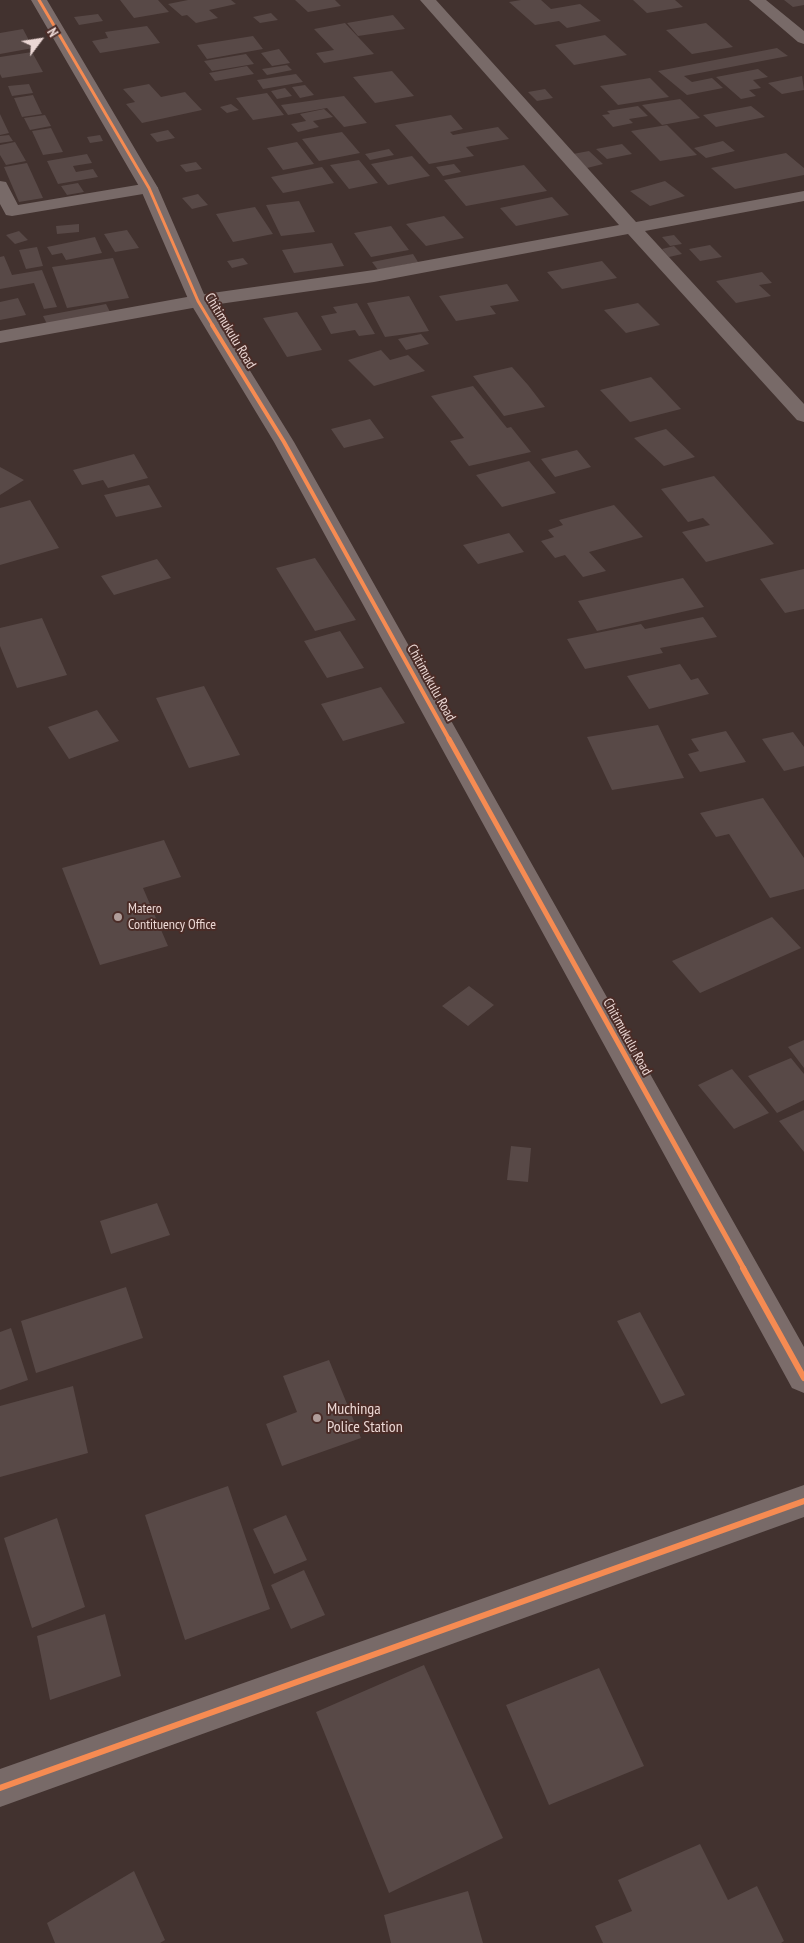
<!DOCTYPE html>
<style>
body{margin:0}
#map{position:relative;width:804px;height:1943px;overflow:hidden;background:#42322f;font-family:"PT Sans Narrow",sans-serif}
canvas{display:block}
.north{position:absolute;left:15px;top:15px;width:50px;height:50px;-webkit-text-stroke:4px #4a2c27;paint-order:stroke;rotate:59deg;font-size:14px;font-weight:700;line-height:20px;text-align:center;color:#ebd7d4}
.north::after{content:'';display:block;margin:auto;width:18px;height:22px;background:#ebd7d4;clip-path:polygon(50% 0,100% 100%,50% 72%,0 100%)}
</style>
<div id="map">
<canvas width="804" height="1943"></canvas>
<div class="north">N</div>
</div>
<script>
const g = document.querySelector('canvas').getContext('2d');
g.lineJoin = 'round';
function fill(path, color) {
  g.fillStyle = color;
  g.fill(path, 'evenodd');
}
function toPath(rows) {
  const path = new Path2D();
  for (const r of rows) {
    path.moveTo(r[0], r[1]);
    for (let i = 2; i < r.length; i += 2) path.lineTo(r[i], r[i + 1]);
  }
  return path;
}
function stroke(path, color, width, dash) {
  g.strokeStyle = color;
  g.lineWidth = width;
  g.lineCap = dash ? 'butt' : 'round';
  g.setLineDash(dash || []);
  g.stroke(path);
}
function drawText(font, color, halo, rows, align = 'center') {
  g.font = font + ' "PT Sans Narrow",sans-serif';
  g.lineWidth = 4;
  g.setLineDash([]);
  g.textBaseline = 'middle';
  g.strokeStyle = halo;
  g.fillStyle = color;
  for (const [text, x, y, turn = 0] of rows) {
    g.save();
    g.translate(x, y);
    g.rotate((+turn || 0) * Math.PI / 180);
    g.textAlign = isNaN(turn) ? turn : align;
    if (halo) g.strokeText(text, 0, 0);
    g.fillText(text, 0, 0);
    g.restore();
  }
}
fill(toPath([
 [120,0,158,0,169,12,134,18],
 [188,0,231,0,236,4,209,10,218,18,196,23,187,15,182,16,168,4],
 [295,0,335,0,341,6,308,12],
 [521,0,541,0,551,9,580,4,601,21,567,28,559,21,535,25,509,2],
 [633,0,675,0,683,7,647,13],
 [784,0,804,0,804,5,793,7],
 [271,13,278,20,260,23,253,17],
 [98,14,103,21,79,25,74,17],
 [393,15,405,29,358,36,347,23],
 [345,23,374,54,324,63,316,53,334,50,314,29],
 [706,23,733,47,692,54,666,30],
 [147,26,160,43,100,53,92,41,108,38,105,32],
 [23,29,33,48,0,54,0,33],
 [605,35,627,55,574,65,555,45],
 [253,36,263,49,207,59,197,45],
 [777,48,788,56,684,76,692,82,712,78,723,88,687,95,658,71],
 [279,49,290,63,272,66,261,53],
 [32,52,43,72,2,78,0,74,0,57],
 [246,54,254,64,212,71,204,61],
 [287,65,292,70,267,75,262,69],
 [247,66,254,74,215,81,209,73],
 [758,69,768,77,753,80,761,88,749,90,756,96,741,99,716,77],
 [392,71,414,96,375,103,353,77],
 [296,74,303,82,263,89,257,80],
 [802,76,804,90,782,94,768,83],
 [650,78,669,97,618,105,600,86],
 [29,84,33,93,12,96,8,86],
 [149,84,161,97,185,92,202,110,142,123,126,104,135,102,123,89],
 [305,85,314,95,300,98,292,87],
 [285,88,292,96,277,99,271,91],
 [545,89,553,98,537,101,528,92],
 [267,93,284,115,253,120,236,98],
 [33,95,42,114,22,117,14,98],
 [344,96,367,123,344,127,327,108,288,115,281,105],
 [680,99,700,118,662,125,642,105],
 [231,104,239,110,227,113,220,107],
 [638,106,648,116,629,119,633,123,613,127,602,115,610,114,607,111],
 [751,106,765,117,716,127,703,115],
 [324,109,333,117,313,121,319,127,298,132,291,124,306,121,300,114],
 [0,114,9,133,0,135],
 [45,115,51,126,30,130,24,118],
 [451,115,463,129,450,132,453,135,498,127,509,139,466,147,474,156,429,164,395,125],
 [667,125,697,155,660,161,631,131],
 [51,128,63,152,43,155,32,131],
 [168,130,175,138,157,142,150,134],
 [342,132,360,153,319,161,302,139],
 [9,135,13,141,0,143,0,136],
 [100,135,103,141,90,143,87,137],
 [723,141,735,151,706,158,694,148],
 [15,142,26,161,6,165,0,155,0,145],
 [297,142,314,164,283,170,267,148],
 [622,144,632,154,607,159,596,149],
 [389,149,394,155,370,160,365,154],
 [589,151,603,164,587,168,573,154],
 [786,153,804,168,804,175,735,189,711,168],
 [87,154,92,163,73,166,76,172,93,169,98,177,58,184,47,161],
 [412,156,430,176,388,185,371,164],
 [359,160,378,183,349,189,330,165],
 [196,162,202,169,186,172,180,165],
 [27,163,43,198,19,202,4,167],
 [454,164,461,172,443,176,436,167],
 [524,165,547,191,466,206,444,180],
 [322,167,334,183,283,193,271,177],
 [665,181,685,196,650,206,630,191],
 [78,183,84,192,67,195,61,186],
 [198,194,208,205,192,209,182,198],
 [552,197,569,215,516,226,500,208],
 [299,201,315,232,281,236,266,205],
 [255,207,273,234,233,242,216,214],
 [444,216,464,238,426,246,406,224],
 [79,224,79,232,57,234,56,226],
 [391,226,409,250,371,257,354,233],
 [127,230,139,248,115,252,104,234],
 [19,231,28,240,15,244,6,235],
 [674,235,682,244,670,246,662,237],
 [95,237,102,253,66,260,62,253,52,255,47,247],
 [332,243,344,266,294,273,282,250],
 [710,245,722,257,700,261,689,249],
 [674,246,682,254,669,257,662,249],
 [37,247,43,266,26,269,19,250],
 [413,254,418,262,378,270,372,262],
 [4,256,12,275,42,270,57,307,44,309,34,283,0,289,0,257],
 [113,258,129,298,67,308,52,267],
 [243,258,248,264,232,268,227,261],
 [602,261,617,278,562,289,547,272],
 [762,272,772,283,759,285,771,296,736,303,716,281],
 [507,284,519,301,490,306,496,314,456,321,439,296],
 [409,296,429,331,385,337,367,303],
 [18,298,26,315,0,320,0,302],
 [357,303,375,334,359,336,355,330,331,334,321,316,337,313,333,307],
 [638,303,660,325,626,333,604,310],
 [106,304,110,312,47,324,43,316],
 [297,312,322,350,287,357,263,318],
 [421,334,429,344,406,350,398,339],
 [381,350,390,360,408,355,425,371,374,386,348,360],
 [512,367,528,385,545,407,504,416,473,376],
 [651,377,681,409,630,422,600,390],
 [473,386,507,428,511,427,531,452,469,466,450,441,464,438,431,396],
 [370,419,384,438,344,448,331,429],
 [666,429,695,457,664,466,634,438],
 [577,450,591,467,555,477,541,459],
 [134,454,148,478,108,488,103,480,82,485,73,470],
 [529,461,556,493,502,507,476,475],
 [0,467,24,480,0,495],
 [714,476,774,544,706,562,682,532,710,525,703,518,688,522,661,489],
 [149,485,162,507,116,517,104,495],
 [30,500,59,548,0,565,0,508],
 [614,505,643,537,589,552,606,571,583,577,565,555,555,558,541,541,554,537,548,530,563,525,559,520],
 [509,533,524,552,478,564,463,545],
 [315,558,356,620,315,631,276,568],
 [157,559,171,578,114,595,101,576],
 [804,569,804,609,785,613,760,579],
 [683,578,704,607,597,631,578,601],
 [703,617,717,637,660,648,663,653,585,669,567,639,641,624,645,629],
 [42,618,67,675,17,688,0,646,0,628],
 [340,631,364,668,327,678,304,641],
 [680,664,691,680,698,678,709,694,649,709,627,676],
 [204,686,240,755,189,768,156,698],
 [381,687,405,723,343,741,321,704],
 [97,710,119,741,69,759,48,727],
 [658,725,684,778,612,790,587,737],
 [726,731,746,762,700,772,688,754,699,751,691,739],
 [793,732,804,747,804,766,784,771,762,739],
 [763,798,804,858,804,889,770,898,729,834,716,837,700,813],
 [164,840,181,877,143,888,168,946,100,965,62,868],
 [772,917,801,948,700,993,672,961],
 [469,986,494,1005,468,1026,442,1006],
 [804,1040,804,1068,788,1047],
 [791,1058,804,1074,804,1100,777,1113,748,1076],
 [732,1069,769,1113,734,1129,698,1085],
 [804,1110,804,1152,779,1121],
 [511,1146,531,1148,528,1182,507,1180],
 [157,1203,170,1235,111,1254,100,1221],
 [126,1287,143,1338,36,1373,21,1321],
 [640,1312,685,1395,661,1404,617,1321],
 [11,1328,28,1380,0,1390,0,1332],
 [329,1360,361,1438,282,1466,266,1424,297,1412,283,1376],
 [73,1386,88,1453,0,1477,0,1406],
 [228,1486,270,1609,185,1640,145,1515],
 [286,1515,307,1560,274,1574,253,1529],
 [57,1518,85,1607,32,1628,4,1538],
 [304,1570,325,1615,291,1629,271,1585],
 [105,1614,121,1676,50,1700,37,1636],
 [424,1665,503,1838,389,1893,316,1712],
 [599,1668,644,1766,549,1805,506,1705],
 [700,1844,728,1900,757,1886,784,1941,781,1943,603,1943,595,1926,632,1911,618,1880],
 [134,1871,165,1940,160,1943,55,1943,47,1923],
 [468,1891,483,1943,391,1943,384,1915]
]), '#584947');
fill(toPath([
 [420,0,436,0,636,222,804,191,804,201,645,231,804,404,804,422,797,420,628,234,374,282,198,307,0,343,0,331,198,295,374,270,619,225,420,0],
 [749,0,766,0,804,31,804,44,798,42,749,0],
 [0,181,6,182,18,205,149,183,155,184,158,188,155,192,149,193,12,216,6,215,0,204,0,181],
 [804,1485,804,1517,0,1807,0,1769,804,1485]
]), '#786a68');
fill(toPath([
 [31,0,47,0,158,188,207,301,294,442,804,1347,804,1393,792,1388,274,442,189,301,140,188,31,0]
]), '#7b6c6a');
stroke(toPath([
 [39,0,149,188,198,301,213,326]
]), '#f68b52', 3);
stroke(toPath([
 [212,325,284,442,450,741]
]), '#f68b52', 4);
stroke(toPath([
 [449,739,744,1269]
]), '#f68b52', 5);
stroke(toPath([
 [743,1268,804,1378],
 [0,1788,804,1501]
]), '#f68b52', 6);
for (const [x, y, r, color] of [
 [118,917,5,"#b09d9a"],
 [317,1418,5,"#b09d9a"]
]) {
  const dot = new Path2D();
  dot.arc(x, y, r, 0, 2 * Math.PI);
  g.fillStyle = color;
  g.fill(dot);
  stroke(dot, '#4a2c27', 2);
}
drawText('14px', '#ebd7d4', '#4a2c27', [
 ["Chitimukulu Road",230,331,59],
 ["Chitimukulu Road",431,683,61],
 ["Chitimukulu Road",627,1037,61]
]);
drawText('14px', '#ebd7d4', '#4a2c27', [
 ["Matero",128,909],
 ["Contituency Office",128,925]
], 'left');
drawText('16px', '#ebd7d4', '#4a2c27', [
 ["Muchinga",327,1409],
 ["Police Station",327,1427]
], 'left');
</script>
